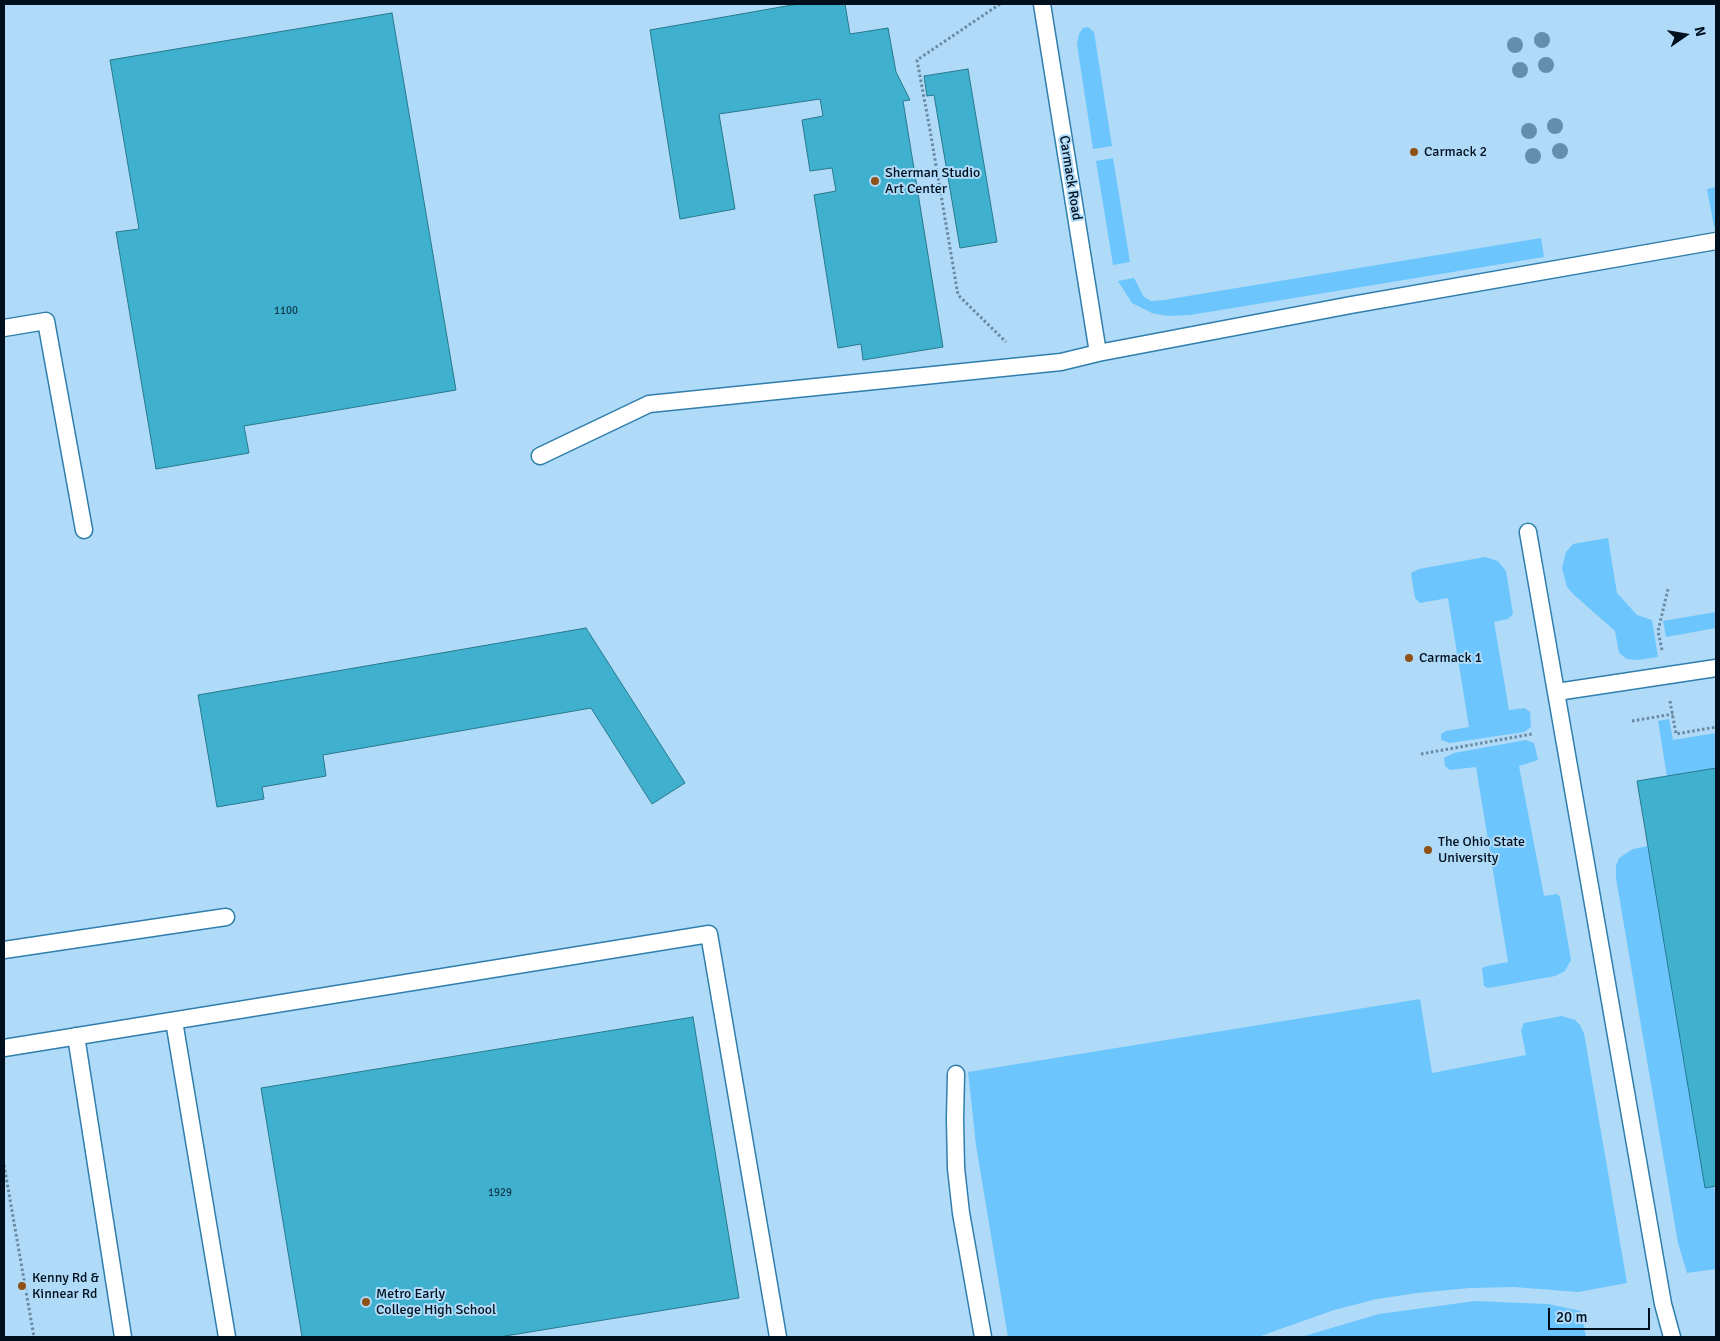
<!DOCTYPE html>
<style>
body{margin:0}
#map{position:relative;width:1720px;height:1341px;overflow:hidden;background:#afdaf8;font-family:Signika,sans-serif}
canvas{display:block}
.frame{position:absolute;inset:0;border:5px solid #000f1d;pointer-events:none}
.north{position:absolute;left:1660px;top:10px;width:50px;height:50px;-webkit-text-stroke:4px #afdaf8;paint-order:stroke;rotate:77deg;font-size:14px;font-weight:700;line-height:20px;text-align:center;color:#000f1d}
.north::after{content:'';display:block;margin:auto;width:18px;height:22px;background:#000f1d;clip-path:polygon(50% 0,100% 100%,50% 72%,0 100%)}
.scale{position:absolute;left:1548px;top:1308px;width:102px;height:22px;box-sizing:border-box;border:2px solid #000f1d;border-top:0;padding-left:6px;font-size:15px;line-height:18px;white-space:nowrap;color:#000f1d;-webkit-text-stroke:4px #afdaf8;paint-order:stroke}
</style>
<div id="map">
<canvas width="1720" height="1341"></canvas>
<div class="frame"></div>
<div class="north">N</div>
<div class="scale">20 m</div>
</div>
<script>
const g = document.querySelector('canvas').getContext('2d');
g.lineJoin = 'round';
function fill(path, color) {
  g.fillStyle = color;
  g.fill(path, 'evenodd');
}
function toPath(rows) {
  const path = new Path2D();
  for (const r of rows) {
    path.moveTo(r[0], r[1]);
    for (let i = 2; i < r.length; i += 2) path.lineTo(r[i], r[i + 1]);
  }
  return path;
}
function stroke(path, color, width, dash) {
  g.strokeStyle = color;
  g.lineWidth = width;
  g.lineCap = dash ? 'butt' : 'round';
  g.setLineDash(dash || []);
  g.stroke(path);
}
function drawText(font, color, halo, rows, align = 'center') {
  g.font = font + ' Signika,sans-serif';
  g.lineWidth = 4;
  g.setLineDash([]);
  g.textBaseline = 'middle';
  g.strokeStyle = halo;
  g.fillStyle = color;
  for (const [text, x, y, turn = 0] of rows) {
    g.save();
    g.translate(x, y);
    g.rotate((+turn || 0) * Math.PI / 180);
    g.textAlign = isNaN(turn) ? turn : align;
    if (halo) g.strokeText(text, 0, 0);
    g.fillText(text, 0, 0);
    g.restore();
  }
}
fill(toPath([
 [1088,27,1094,32,1112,146,1093,149,1077,44,1079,34,1083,28],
 [1113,158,1130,262,1113,265,1096,161],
 [1716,187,1716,226,1714,227,1707,189],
 [1541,238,1544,257,1190,315,1168,316,1152,313,1132,303,1118,281,1134,278,1144,297,1151,301,1164,300],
 [1608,538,1617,593,1637,615,1652,620,1658,657,1637,660,1627,659,1619,653,1615,631,1573,594,1567,587,1562,568,1566,552,1573,544],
 [1485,557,1498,561,1506,571,1513,614,1508,619,1494,622,1509,710,1525,708,1530,712,1531,727,1524,732,1450,743,1441,740,1441,734,1446,731,1469,727,1448,598,1420,603,1415,598,1411,573,1419,569],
 [1716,612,1716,628,1666,637,1663,621],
 [1669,719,1673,740,1716,733,1716,768,1667,776,1658,721],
 [1526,740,1534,743,1538,760,1519,766,1544,896,1557,894,1560,897,1571,960,1565,971,1555,976,1488,988,1484,986,1482,968,1487,966,1508,962,1476,767,1450,770,1445,766,1444,758,1454,753],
 [1648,846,1716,1198,1716,1269,1687,1273,1678,1243,1616,878,1616,866,1619,858,1633,849],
 [1420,999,1432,1073,1526,1055,1521,1030,1524,1023,1562,1016,1575,1020,1580,1025,1584,1033,1627,1283,1578,1292,1514,1287,1470,1288,1417,1293,1377,1299,1334,1310,1258,1337,1008,1337,976,1145,968,1072],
 [1475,1301,1548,1304,1581,1311,1586,1337,1301,1337,1379,1314]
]), '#6cc5fc');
const building = toPath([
 [798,4,845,4,850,34,888,28,896,72,910,100,903,101,943,347,863,360,861,344,838,348,814,195,836,191,832,168,810,171,802,120,823,116,820,99,719,114,735,209,680,219,650,30,798,4],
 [392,13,456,390,244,426,249,453,156,469,116,232,139,229,110,60,392,13],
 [968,69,997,242,960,248,934,95,927,96,924,76,968,69],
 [586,628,685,783,652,804,591,708,323,755,326,776,262,787,264,799,217,807,198,695,586,628],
 [1716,768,1716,1186,1705,1188,1637,781,1716,768],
 [693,1017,739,1298,499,1337,302,1337,261,1088,693,1017]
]);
fill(building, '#3fb0cd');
stroke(building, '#28798e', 1);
const service = toPath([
 [1042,4,1098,353],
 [4,328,46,321,84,530],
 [540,456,649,404,1061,362,1098,353,1351,305,1716,241],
 [1528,532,1663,1304,1672,1337],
 [1557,692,1716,668],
 [4,950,226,917],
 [174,1021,227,1337],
 [76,1036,123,1337],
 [4,1048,709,934,778,1337],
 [956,1074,955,1119,956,1168,961,1213,983,1337]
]);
stroke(service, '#307eac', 19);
stroke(toPath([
 [1000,4,917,60,930,130,958,295,1006,342],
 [1662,650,1658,631,1668,589],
 [1670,701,1676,734,1716,727],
 [1632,721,1673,714],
 [1421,754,1532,734],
 [4,1165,34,1337]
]), '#6a8aa1', 3, [2.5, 2.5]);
stroke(service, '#fff', 16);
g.fillStyle = '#648fac';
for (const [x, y] of [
 [1542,40],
 [1515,45],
 [1546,65],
 [1520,70],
 [1555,126],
 [1529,131],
 [1560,151],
 [1533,156]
]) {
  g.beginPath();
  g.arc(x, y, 8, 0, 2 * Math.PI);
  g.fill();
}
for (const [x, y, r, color] of [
 [1414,152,5,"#8f5116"],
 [875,181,5,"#8f5116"],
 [1409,658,5,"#8f5116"],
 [1428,850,5,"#8f5116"],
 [22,1286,5,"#8f5116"],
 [366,1302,5,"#8f5116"]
]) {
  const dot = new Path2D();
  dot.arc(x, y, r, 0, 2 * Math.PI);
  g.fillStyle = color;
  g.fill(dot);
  stroke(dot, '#afdaf8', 2);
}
drawText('11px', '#103749', null, [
 ["1100",286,311],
 ["1929",500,1193]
]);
drawText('14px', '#000f1d', '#afdaf8', [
 ["Carmack 2",1424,152],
 ["Sherman Studio",885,173],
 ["Art Center",885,189],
 ["Carmack 1",1419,658],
 ["The Ohio State",1438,842],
 ["University",1438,858],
 ["Kenny Rd &",32,1278],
 ["Kinnear Rd",32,1294],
 ["Metro Early",376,1294],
 ["College High School",376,1310]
], 'left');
drawText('14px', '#000f1d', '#afdaf8', [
 ["Carmack Road",1070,178,81]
]);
</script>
